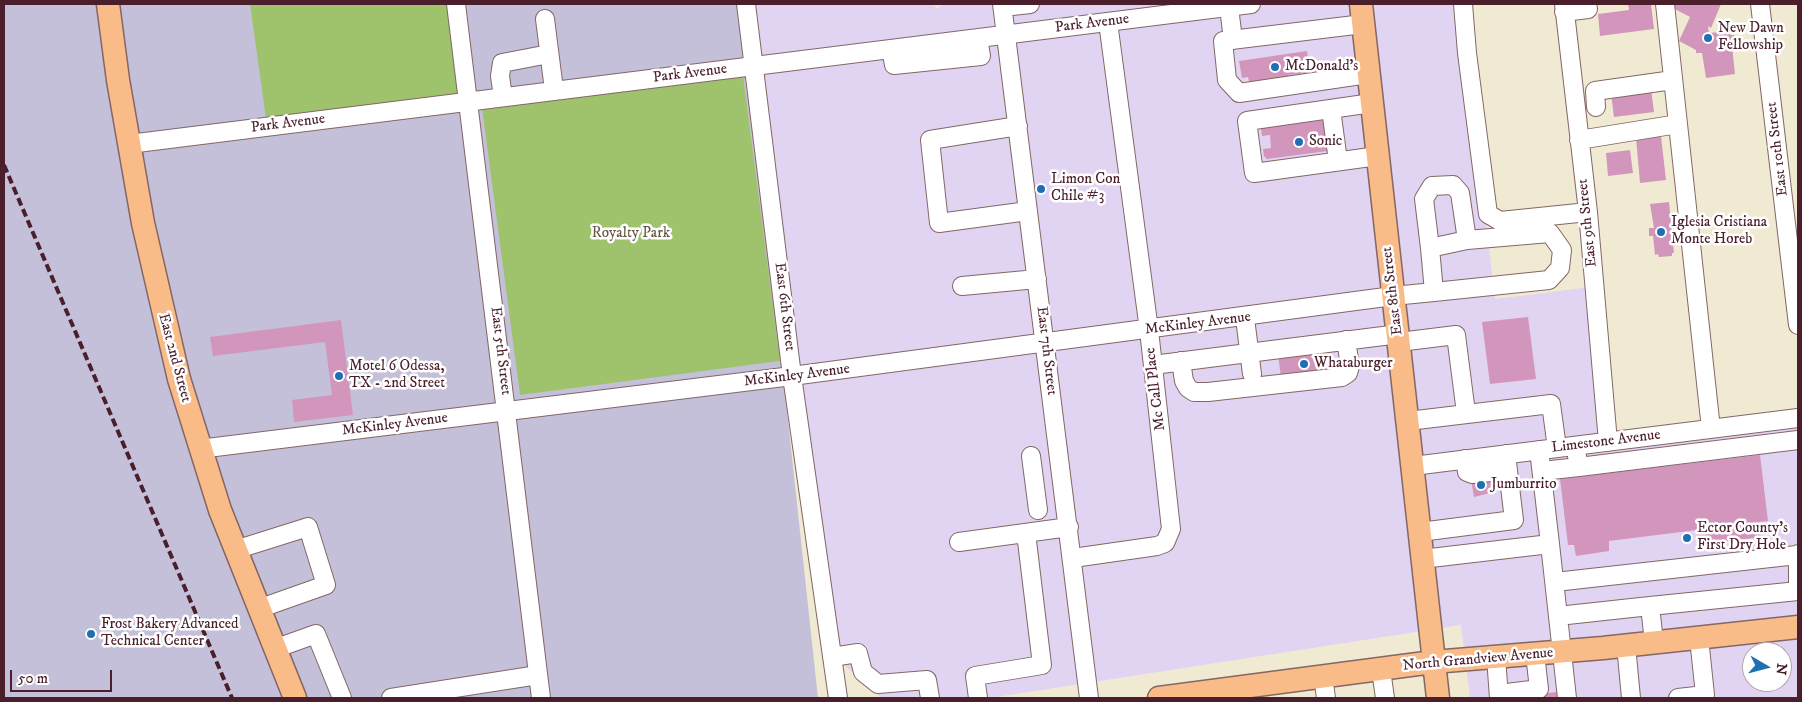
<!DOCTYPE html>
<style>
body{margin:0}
#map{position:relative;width:1802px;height:702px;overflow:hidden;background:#f1ead2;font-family:"IM FELL DW Pica",serif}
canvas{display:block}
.frame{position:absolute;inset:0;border:5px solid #4a1f2b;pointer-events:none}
.north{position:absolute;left:1742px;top:642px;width:50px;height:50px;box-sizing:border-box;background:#fff;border:1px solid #b7a5aa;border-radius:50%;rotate:98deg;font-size:14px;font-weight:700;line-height:20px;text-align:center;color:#4a1f2b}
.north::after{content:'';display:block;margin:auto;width:18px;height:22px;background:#1f6fb2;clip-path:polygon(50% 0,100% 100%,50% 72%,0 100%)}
.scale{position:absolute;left:10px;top:670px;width:102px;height:22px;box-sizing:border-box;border:2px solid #4a1f2b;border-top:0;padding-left:6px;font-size:15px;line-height:18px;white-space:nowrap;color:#4a1f2b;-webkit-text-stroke:4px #fff;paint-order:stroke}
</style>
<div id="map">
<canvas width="1802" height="702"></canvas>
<div class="frame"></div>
<div class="north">N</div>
<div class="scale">50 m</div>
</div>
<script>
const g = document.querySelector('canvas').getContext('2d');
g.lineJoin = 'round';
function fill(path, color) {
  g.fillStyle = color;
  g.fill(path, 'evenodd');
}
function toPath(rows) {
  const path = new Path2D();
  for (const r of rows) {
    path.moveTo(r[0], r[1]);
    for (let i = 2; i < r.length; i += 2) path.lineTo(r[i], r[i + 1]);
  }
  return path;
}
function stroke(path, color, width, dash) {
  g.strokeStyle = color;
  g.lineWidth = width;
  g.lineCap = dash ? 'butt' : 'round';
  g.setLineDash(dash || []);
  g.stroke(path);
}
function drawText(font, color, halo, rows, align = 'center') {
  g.font = font + ' "IM FELL DW Pica",serif';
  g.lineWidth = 5;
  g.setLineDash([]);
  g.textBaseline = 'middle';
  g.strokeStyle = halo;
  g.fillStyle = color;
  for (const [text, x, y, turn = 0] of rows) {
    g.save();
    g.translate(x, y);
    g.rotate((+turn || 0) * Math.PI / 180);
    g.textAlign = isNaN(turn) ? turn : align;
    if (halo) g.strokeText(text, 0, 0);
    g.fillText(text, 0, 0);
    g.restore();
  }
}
fill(toPath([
 [748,4,935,4,936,9,943,4,1461,4,1495,299,1591,287,1609,442,1798,418,1798,698,1470,698,1461,625,990,698,881,698,841,662],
 [1752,652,1782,652,1782,682,1752,682]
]), '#e1d4f3');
fill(toPath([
 [4,4,743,4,818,698,4,698]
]), '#c5c0da');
fill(toPath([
 [250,4,456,4,468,101,267,126],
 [743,75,780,361,520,395,482,108]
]), '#9fc36d');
fill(toPath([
 [1628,4,1651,4,1654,29,1600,36,1598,14,1629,10],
 [1672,4,1721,4,1711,28,1708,26,1709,33,1730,31,1730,35,1735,35,1736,45,1732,46,1735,74,1706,78,1702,53,1696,53,1696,50,1679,41,1690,17,1671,7],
 [1307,51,1310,73,1288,75,1289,80,1250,86,1248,77,1242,78,1239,61],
 [1651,89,1654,112,1614,117,1611,94],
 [1324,120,1328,151,1267,159,1264,156,1263,149,1271,148,1270,135,1262,136,1261,128],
 [1661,136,1666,180,1640,183,1636,138],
 [1630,150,1633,173,1608,176,1606,153],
 [1669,202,1674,253,1672,253,1672,256,1659,257,1658,254,1655,255,1653,236,1649,236,1649,228,1654,228,1650,204],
 [1528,317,1536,379,1490,384,1482,322],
 [341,320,353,415,294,422,292,400,332,395,325,342,213,356,210,337],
 [1327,349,1329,374,1281,378,1278,354],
 [1760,455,1768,521,1759,522,1761,537,1699,545,1697,530,1609,541,1609,551,1576,556,1574,545,1568,545,1560,479],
 [1492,477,1494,492,1474,497,1471,479],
 [1557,692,1557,698,1511,698,1511,697]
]), '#d296bc');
const minor = toPath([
 [456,4,541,698],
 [746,4,792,376,838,698],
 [1002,4,1089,698],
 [1463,4,1467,53,1488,214,1500,221,1588,212],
 [1564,4,1588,212,1608,442],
 [1665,4,1711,429],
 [1760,4,1798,325],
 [1003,7,1030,4],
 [1229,7,1233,40],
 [1564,12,1588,9,1587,4],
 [545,19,554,90],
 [1363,24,1223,41,1227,80,1239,93,1368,74],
 [891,49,894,65,981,56,978,38],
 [503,97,500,76,502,63,549,54],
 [1372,103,1247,121,1254,173,1378,156],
 [1596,107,1595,91,1673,80],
 [1331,109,1338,161],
 [1018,126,930,140,939,223,1028,211],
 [1579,140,1678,124],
 [129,144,1251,4],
 [1430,248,1424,199,1432,186,1453,185,1460,193,1467,240],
 [962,286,1037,279],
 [1245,318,1252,374],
 [1399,342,1456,335,1466,413],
 [1181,361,1184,381,1188,388,1194,392,1208,392,1342,377,1348,373,1350,366,1346,340],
 [1153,365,1399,334],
 [1408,421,1551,404,1557,448],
 [199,449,792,376,1393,296,1434,292,1549,280,1560,268,1562,250,1550,233,1467,240,1430,248,1434,292],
 [1031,456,1038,510],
 [1465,459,1467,472,1472,474,1508,470],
 [1413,466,1798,418],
 [1579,467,1798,440],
 [1542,471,1579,467,1577,456],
 [1420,532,1514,520,1506,454],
 [959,542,1069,527],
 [1550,544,1567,698],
 [235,550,308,527,326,585,258,609],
 [1798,554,1798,585],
 [1073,558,1157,546,1165,543,1171,529,1149,330,1108,22],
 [1422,559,1550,544,1539,450],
 [1555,582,1797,555],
 [1558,616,1650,606],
 [1654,642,1650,606,1798,591],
 [1626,645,1631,698],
 [274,649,316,634,342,698],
 [832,657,858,653,863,672,878,684,927,680,930,698],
 [1496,657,1499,698],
 [1381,670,1385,698],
 [1323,676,1326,698],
 [1499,694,1539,689,1535,654],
 [391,698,538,675],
 [978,698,975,676,1042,665,1026,533],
 [1678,698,1705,695,1699,638]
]);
const major = toPath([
 [108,4,118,80,143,223,179,379,220,510,295,698],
 [1361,4,1438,698],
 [1159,698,1433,662,1603,648,1798,627]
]);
stroke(minor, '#846665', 20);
stroke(major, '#846665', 25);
stroke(minor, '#fff', 18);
stroke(major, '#f9bc89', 22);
stroke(toPath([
 [4,165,232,698]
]), '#4a1f2b', 4, [8, 4]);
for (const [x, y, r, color] of [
 [1708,38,5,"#1f6fb2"],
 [1275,67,5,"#1f6fb2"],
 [1299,142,5,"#1f6fb2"],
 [1041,189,5,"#1f6fb2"],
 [1661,232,5,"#1f6fb2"],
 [1304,364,5,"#1f6fb2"],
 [339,376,5,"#1f6fb2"],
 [1481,485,5,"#1f6fb2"],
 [1687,538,5,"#1f6fb2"],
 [91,634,5,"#1f6fb2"]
]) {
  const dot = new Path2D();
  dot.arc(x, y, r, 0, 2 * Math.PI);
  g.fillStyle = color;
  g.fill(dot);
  stroke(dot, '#fff', 2);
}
drawText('15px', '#4a1f2b', '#fff', [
 ["Park Avenue",1092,24,-7],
 ["Park Avenue",690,74,-7],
 ["Park Avenue",288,124,-7],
 ["East 10th Street",1778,149,-97],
 ["East 9th Street",1588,223,-96],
 ["East 8th Street",1393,291,-97],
 ["East 6th Street",784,307,83],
 ["McKinley Avenue",1198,324,-7],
 ["East 5th Street",500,351,83],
 ["East 7th Street",1046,351,83],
 ["East 2nd Street",174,358,75],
 ["McKinley Avenue",797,376,-7],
 ["Mc Call Place",1156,389,-97],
 ["McKinley Avenue",395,425,-7],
 ["Limestone Avenue",1606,442,-7],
 ["North Grandview Avenue",1478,660,-5]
]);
drawText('15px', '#4a1f2b', '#fff', [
 ["New Dawn",1718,29],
 ["Fellowship",1718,46],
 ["McDonald's",1285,67],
 ["Sonic",1309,142],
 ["Limon Con",1051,180],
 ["Chile #3",1051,197],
 ["Iglesia Cristiana",1671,223],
 ["Monte Horeb",1671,240],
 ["Whataburger",1314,364],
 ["Motel 6 Odessa,",349,367],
 ["TX - 2nd Street",349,384],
 ["Jumburrito",1491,485],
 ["Ector County's",1697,529],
 ["First Dry Hole",1697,546],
 ["Frost Bakery Advanced",101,625],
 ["Technical Center",101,642]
], 'left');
drawText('15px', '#685842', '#fff', [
 ["Royalty Park",631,234]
]);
</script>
